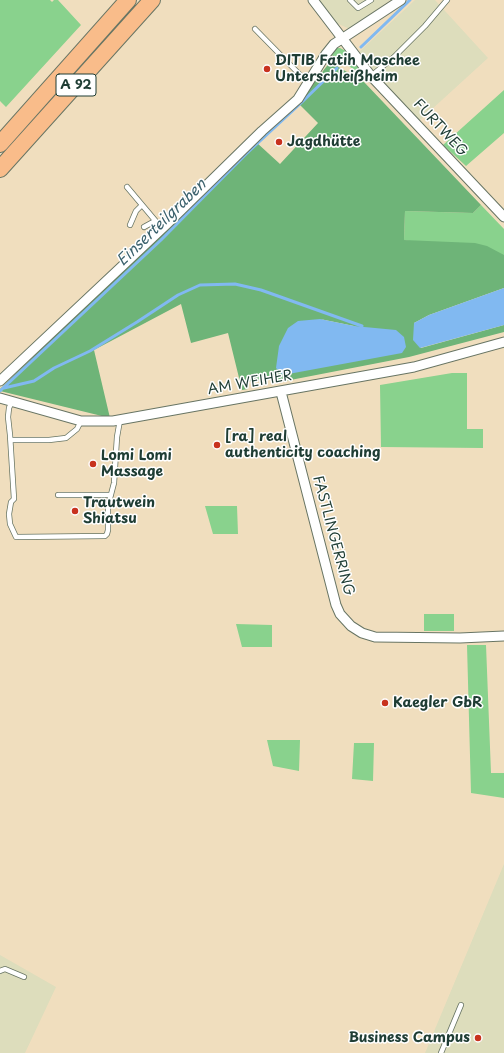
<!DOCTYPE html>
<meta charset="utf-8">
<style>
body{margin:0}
canvas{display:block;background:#f0debe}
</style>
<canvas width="504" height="1053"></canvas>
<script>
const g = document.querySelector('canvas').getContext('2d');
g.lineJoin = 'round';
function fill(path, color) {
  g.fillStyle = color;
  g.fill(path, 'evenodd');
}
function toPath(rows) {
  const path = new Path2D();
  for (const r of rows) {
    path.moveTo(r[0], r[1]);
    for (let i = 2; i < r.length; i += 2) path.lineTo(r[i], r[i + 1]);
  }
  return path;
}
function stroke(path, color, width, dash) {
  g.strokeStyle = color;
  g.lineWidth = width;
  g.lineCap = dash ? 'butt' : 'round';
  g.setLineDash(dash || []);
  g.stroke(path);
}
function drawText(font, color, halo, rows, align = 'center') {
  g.font = font + ' "Playpen Sans",sans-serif';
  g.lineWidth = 3;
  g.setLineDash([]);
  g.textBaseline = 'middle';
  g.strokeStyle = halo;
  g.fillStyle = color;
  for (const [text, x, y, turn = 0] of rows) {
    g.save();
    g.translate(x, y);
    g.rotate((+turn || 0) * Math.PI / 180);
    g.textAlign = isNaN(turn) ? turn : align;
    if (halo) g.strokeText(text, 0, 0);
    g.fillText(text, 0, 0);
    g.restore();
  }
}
fill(toPath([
 [318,0,390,0,350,29,336,23],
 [415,0,435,0,488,58,419,121,358,53],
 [504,864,504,1053,425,1053],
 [0,955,56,987,25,1053,0,1053]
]), '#ddddbc');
fill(toPath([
 [0,0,50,0,52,2,54,0,58,0,81,25,6,107,0,101],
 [335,48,340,48,346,51,365,75,364,76,330,54],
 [504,90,504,133,466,166,443,145],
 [481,205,504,229,504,257,404,240,405,211,473,213],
 [452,373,467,373,467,429,483,429,483,448,381,447,380,385],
 [205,506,237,506,238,534,213,534],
 [424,614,454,614,454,631,424,631],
 [236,624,272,625,272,647,242,647],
 [467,645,486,645,491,773,504,773,504,798,471,793],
 [267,740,300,740,299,771,273,766],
 [354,743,374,743,373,781,352,779]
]), '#89d28d');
fill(toPath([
 [330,62,364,82,481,205,473,213,405,211,404,240,475,243,487,246,504,255,504,288,429,315,414,323,421,348,504,325,504,332,409,357,275,383,274,377,247,382,248,389,242,390,228,333,191,343,181,304,94,350,110,418,0,391,0,389,256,142,280,164,318,123,298,103],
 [320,319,354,326,406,347]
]), '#6eb478');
fill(toPath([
 [504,288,504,325,420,348,413,340,414,323,429,315],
 [320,319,354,326,396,330,404,337,406,347,402,353,283,375,276,368,279,346,288,328,298,321]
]), '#81b9f1');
stroke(toPath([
 [361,47,410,0],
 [343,62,349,57],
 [4,388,34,381,54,368,90,351,137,322,178,295,200,285,235,284,261,290,362,326],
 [0,391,161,240,246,154,302,102,337,68]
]), '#81b9f1', 3);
const service = toPath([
 [350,0,358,8,371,0],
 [255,29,308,83],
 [371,76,394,57,425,26,447,0],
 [127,187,159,225,161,230],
 [130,225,136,211,142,205],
 [144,227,155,221],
 [12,401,9,408,8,417,10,435,14,499,11,502,9,514,10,524,16,537,105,536,107,534,108,530,108,506,114,483,117,437,120,420],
 [11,440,49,440,66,438,77,429,81,421],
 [58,495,111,495],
 [0,971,5,969,24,977],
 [441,1053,461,1005]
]);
const minor = toPath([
 [313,0,371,76,504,217],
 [0,381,168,223,262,131,298,99,326,54,334,44,401,0],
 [281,392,336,605,340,614,351,626,362,633,375,637,460,638,504,636],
 [0,398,81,421,113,421,414,367,504,342]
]);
const motorway = toPath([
 [0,144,128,0],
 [0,169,152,0]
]);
stroke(service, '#687564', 6);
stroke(minor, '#687564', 11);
stroke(motorway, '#687564', 18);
stroke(service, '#fff', 4.5);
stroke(minor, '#fff', 9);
stroke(motorway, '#f9bc8a', 16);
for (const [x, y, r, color] of [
 [267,69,4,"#c8321e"],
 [279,142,4,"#c8321e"],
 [217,445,4,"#c8321e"],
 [93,464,4,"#c8321e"],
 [75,511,4,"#c8321e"],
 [385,703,4,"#c8321e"],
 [478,1038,4,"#c8321e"]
]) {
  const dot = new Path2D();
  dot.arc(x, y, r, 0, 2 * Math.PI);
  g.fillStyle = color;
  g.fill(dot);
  stroke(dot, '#fff', 1.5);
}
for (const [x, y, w] of [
 [76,85,40]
]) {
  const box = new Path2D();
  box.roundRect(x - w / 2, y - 11, w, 22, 3);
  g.fillStyle = '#fff';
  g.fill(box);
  stroke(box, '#1f3d34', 1);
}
drawText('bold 13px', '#1f3d34', null, [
 ["A 92",76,85]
]);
drawText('bold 14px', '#1f3d34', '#fff', [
 ["DITIB Fatih Moschee",275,61],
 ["Unterschleißheim",275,77],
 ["Jagdhütte",287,142],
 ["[ra] real",225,437],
 ["authenticity coaching",225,453],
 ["Lomi Lomi",101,456],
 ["Massage",101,472],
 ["Trautwein",83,503],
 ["Shiatsu",83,519],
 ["Kaegler GbR",393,703],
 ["Business Campus",470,1038,"right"]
], 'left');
drawText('14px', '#1f3d34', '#fff', [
 ["FURTWEG",440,128,47],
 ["AM WEIHER",250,383,-10],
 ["FASTLINGERRING",333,536,75]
]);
drawText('italic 15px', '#3c626d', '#fff', [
 ["Einserteilgraben",162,223,-44]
]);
</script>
